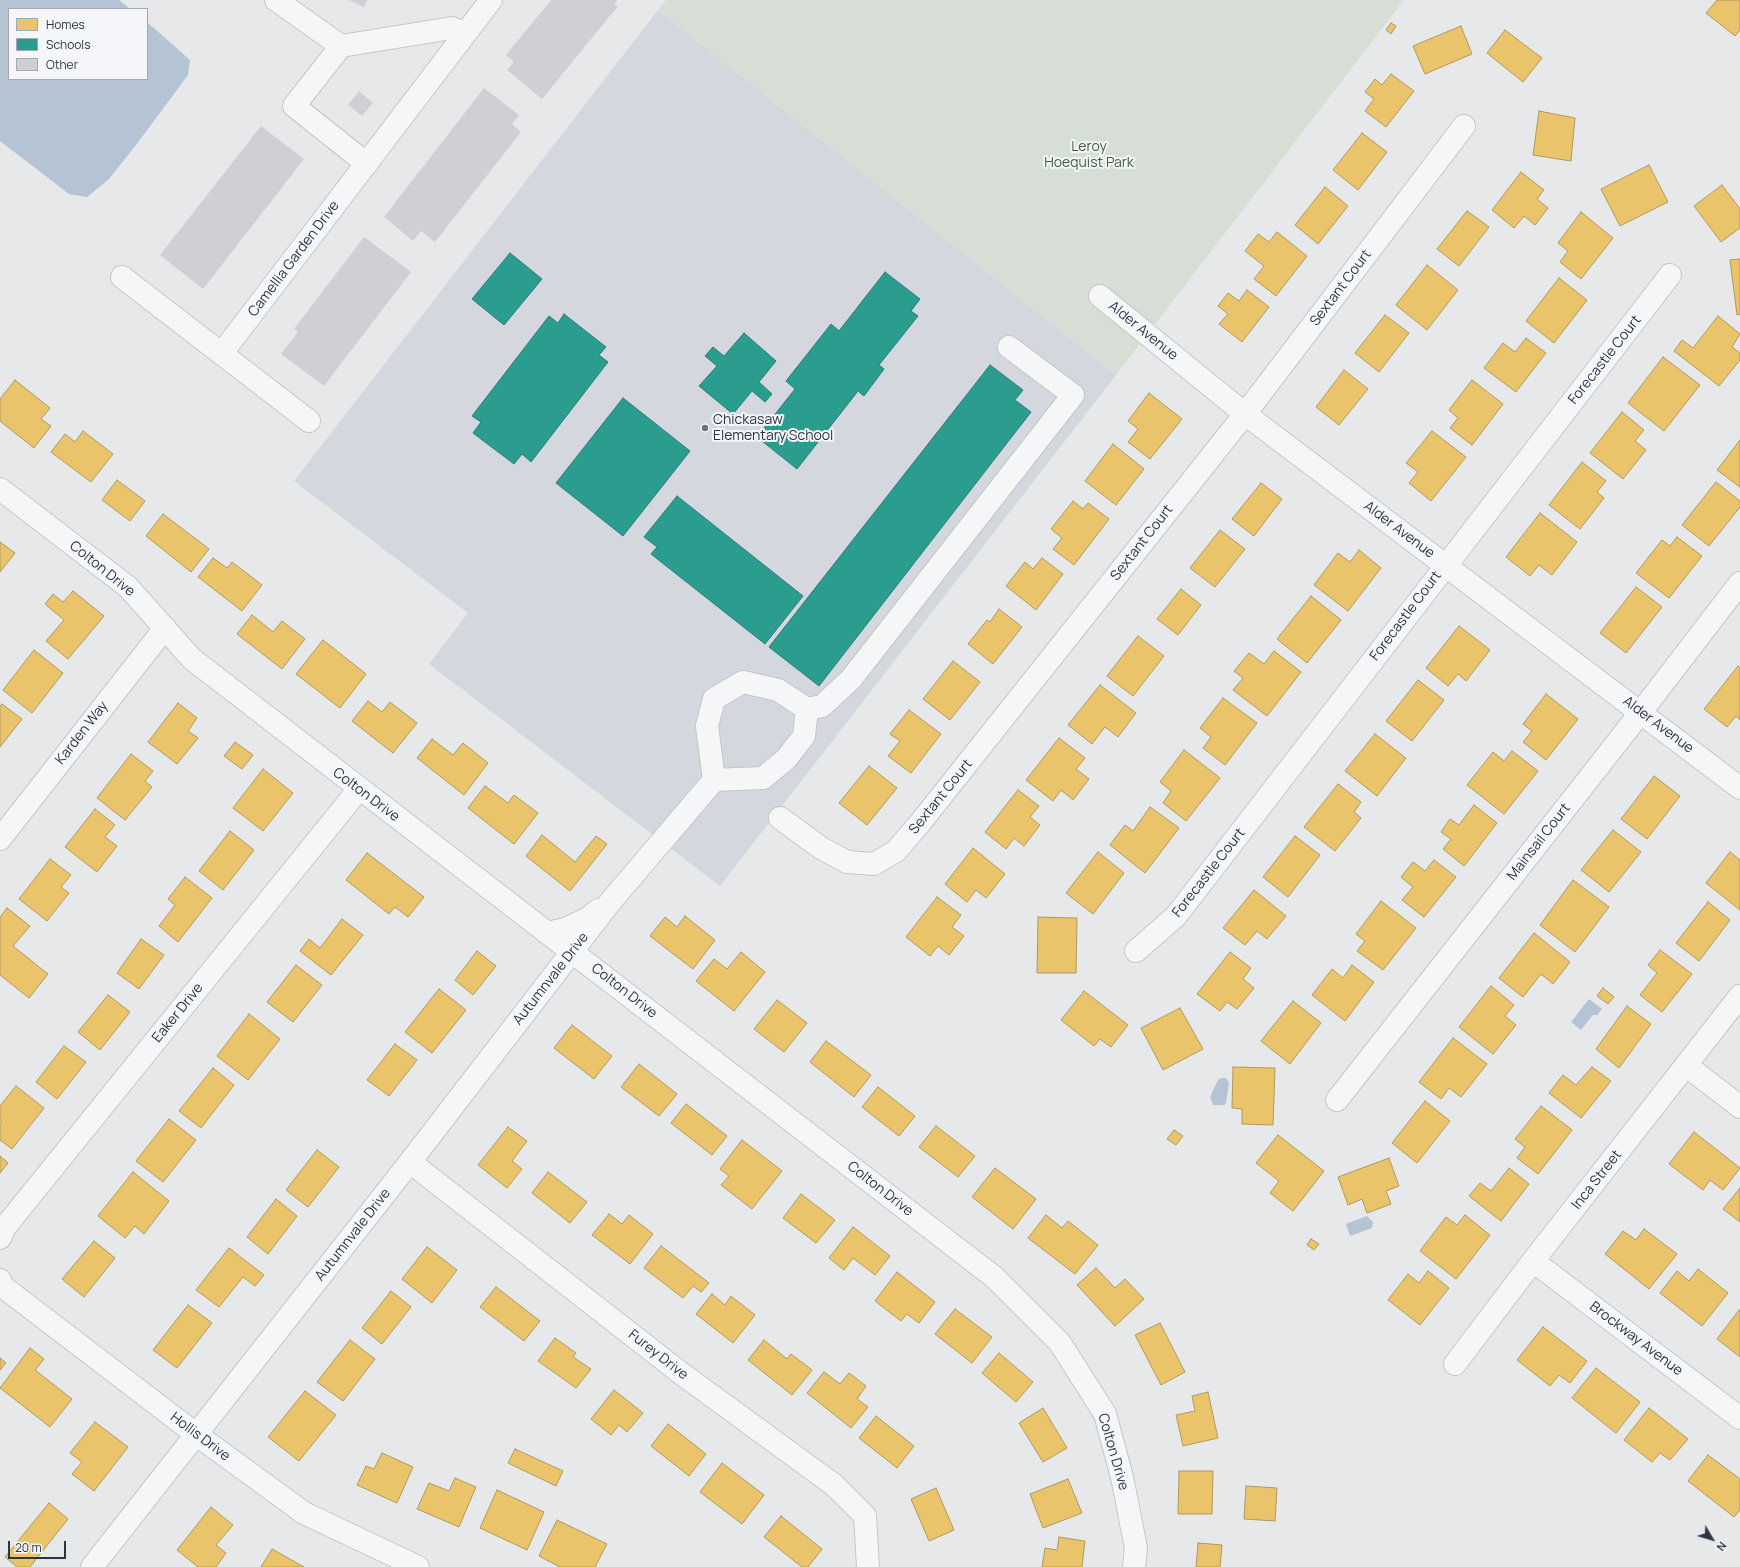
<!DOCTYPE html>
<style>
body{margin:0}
#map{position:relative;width:1740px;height:1567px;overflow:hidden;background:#e6e8ea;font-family:Manrope,sans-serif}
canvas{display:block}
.legend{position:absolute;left:8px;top:8px;width:140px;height:72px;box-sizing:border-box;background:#f4f6f9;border:1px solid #a4a8b1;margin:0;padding:5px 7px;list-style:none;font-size:12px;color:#2b3445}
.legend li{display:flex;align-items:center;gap:8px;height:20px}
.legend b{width:20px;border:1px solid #a4a8b1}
.north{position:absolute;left:1692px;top:1519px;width:40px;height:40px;-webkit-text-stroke:3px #f4f6f9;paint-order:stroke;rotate:128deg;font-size:11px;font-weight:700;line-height:16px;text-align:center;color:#2b3445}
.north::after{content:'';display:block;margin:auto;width:14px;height:18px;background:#2b3445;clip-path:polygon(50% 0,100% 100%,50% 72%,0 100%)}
.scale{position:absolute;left:8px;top:1541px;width:58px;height:18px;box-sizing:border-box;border:2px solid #2b3445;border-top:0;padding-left:5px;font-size:12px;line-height:14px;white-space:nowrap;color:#2b3445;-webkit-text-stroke:3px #f4f6f9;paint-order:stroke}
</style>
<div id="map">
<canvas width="1740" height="1567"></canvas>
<ul class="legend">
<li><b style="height:11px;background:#e9c46a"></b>Homes</li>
<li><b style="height:11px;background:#2a9d8f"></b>Schools</li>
<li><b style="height:11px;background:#ced0d3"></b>Other</li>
</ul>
<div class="north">N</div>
<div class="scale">20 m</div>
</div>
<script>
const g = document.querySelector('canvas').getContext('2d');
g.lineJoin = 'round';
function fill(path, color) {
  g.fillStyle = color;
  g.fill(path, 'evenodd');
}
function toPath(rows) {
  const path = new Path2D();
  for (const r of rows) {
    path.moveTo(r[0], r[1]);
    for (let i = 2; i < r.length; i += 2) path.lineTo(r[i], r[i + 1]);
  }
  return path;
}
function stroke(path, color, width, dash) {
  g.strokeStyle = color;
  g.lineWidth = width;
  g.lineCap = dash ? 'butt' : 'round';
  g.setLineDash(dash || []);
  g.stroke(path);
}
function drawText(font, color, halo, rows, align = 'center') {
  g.font = font + ' Manrope,sans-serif';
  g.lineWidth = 4;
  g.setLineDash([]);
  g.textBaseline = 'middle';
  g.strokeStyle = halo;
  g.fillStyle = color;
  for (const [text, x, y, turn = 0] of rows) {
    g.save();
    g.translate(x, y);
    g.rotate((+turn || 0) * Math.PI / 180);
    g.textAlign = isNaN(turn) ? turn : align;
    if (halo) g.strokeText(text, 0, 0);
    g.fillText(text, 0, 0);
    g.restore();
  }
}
fill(toPath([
 [658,10,1116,375,720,886,429,664,468,613,294,481]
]), '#d4d7dd');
fill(toPath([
 [666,0,1404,0,1116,375,658,10]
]), '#d6ded6');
fill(toPath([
 [0,0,119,0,130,9,9,9,9,79,147,79,147,22,190,60,188,75,136,145,109,179,87,197,69,194,0,141],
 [1589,999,1602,1009,1597,1015,1593,1015,1581,1030,1571,1022],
 [1221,1078,1226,1078,1229,1083,1226,1103,1224,1105,1213,1105,1210,1097,1218,1080],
 [1367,1216,1373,1222,1372,1228,1350,1236,1346,1224]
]), '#b4c4d5');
const homes = toPath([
 [1717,0,1740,0,1740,30,1735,36,1706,13,1717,0],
 [1391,23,1396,26,1391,34,1386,30,1391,23],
 [1461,26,1472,54,1425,74,1413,46,1461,26],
 [1505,30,1542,58,1523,82,1487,53,1505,30],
 [1391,74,1414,91,1386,127,1365,111,1374,99,1365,92,1375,79,1382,85,1391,74],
 [1539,111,1575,118,1571,161,1533,155,1539,111],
 [1362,133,1387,152,1358,190,1333,170,1362,133],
 [1649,165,1668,202,1620,226,1601,189,1649,165],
 [1521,172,1544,190,1537,199,1548,208,1535,225,1524,216,1514,228,1492,210,1521,172],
 [1722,185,1740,209,1740,228,1721,242,1694,206,1722,185],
 [1325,187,1348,206,1318,244,1295,225,1325,187],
 [1467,211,1489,227,1459,266,1437,249,1467,211],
 [1581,212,1613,238,1581,279,1560,262,1568,251,1558,243,1581,212],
 [1277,232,1307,256,1276,296,1254,279,1264,266,1245,251,1258,234,1269,242,1277,232],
 [1740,259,1740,314,1737,315,1730,260,1740,259],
 [1427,265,1458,290,1427,330,1396,305,1427,265],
 [1559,278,1587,300,1554,343,1526,321,1559,278],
 [1247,290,1269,307,1242,342,1219,324,1228,314,1218,306,1228,293,1239,301,1247,290],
 [1385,315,1409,333,1379,372,1355,353,1385,315],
 [1718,316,1740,334,1732,347,1740,353,1740,360,1719,386,1674,351,1682,340,1693,348,1718,316],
 [1526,338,1546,353,1516,392,1484,368,1503,343,1515,352,1526,338],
 [1663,357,1700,385,1664,431,1628,403,1663,357],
 [1344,370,1368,389,1339,425,1316,407,1344,370],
 [15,380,50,408,41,419,51,426,34,448,0,421,0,399,15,380],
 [1472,380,1503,404,1472,445,1450,428,1458,418,1449,410,1472,380],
 [1149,393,1182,419,1150,459,1128,442,1138,429,1128,421,1149,393],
 [1622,412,1644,430,1635,441,1646,450,1623,479,1590,453,1622,412],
 [83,431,113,454,91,482,51,452,65,434,75,442,83,431],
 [1432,431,1466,457,1431,501,1409,483,1418,472,1406,463,1432,431],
 [1740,440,1740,487,1717,470,1740,440],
 [1113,444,1144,469,1116,505,1085,481,1113,444],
 [1582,462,1606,481,1597,492,1604,498,1580,529,1549,505,1582,462],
 [117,480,145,501,130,521,102,500,117,480],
 [1716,482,1740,501,1740,507,1709,546,1682,525,1716,482],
 [1261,483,1282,499,1254,536,1232,519,1261,483],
 [1073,501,1083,509,1088,503,1109,519,1074,565,1053,549,1062,538,1051,529,1073,501],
 [1540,513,1577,542,1552,575,1539,565,1530,576,1506,557,1540,513],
 [163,514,209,549,191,572,146,536,163,514],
 [1220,530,1245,549,1215,587,1190,568,1220,530],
 [1677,537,1702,556,1669,598,1636,573,1662,540,1670,546,1677,537],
 [0,542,15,553,0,572,0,542],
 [1359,550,1381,568,1348,611,1314,585,1338,553,1350,562,1359,550],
 [213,558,227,568,232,562,262,585,242,611,198,577,213,558],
 [1042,558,1063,574,1036,610,1006,586,1025,562,1033,569,1042,558],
 [1636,587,1662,607,1626,653,1600,633,1636,587],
 [1181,589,1201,605,1178,635,1157,619,1181,589],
 [73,591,104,616,68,659,46,641,64,620,45,604,53,594,63,602,73,591],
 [1311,596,1341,620,1307,663,1277,639,1311,596],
 [999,609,1022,627,993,664,968,644,987,620,990,622,999,609],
 [252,615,273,632,282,621,305,639,282,669,237,634,252,615],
 [1459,626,1490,650,1466,681,1458,674,1448,686,1426,668,1459,626],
 [1138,636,1164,656,1133,696,1107,676,1138,636],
 [323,640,366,674,340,708,296,674,323,640],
 [34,650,63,673,32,713,3,690,34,650],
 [1274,651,1301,672,1267,716,1233,690,1243,678,1234,671,1249,653,1264,664,1274,651],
 [953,661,980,682,950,720,923,699,953,661],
 [1738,666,1740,668,1740,720,1736,716,1727,727,1704,709,1738,666],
 [1418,680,1444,700,1412,741,1386,721,1418,680],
 [1100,685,1136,713,1118,737,1105,727,1092,744,1068,725,1100,685],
 [1546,694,1578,719,1546,760,1523,742,1532,731,1523,724,1546,694],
 [1223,698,1257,723,1225,765,1203,748,1211,737,1200,728,1223,698],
 [368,701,382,712,390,702,417,723,393,753,352,721,368,701],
 [178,703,197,718,188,731,198,738,177,764,148,742,178,703],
 [2,704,22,719,0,747,0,706,2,704],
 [909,710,941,734,911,773,888,756,900,741,890,734,909,710],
 [1375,734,1406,758,1377,796,1345,771,1375,734],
 [1059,738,1085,758,1076,769,1089,779,1073,800,1061,790,1053,801,1026,780,1059,738],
 [432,739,453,755,463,743,488,763,464,795,417,758,432,739],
 [235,742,253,755,242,769,224,756,235,742],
 [1184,750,1220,778,1186,821,1163,803,1171,791,1160,782,1184,750],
 [1512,751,1538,771,1504,814,1467,785,1493,752,1504,761,1512,751],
 [131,754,153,771,145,781,152,787,125,820,97,798,131,754],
 [869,766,897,788,867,825,839,803,869,766],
 [263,769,293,793,263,831,233,808,263,769],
 [1654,776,1680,796,1647,839,1621,819,1654,776],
 [1338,784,1361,802,1354,812,1361,818,1335,851,1304,827,1338,784],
 [485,786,508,803,514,795,538,813,514,844,468,808,485,786],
 [1018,790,1039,806,1030,817,1040,825,1024,846,1014,838,1006,849,985,832,1018,790],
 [1474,805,1497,823,1464,866,1443,849,1451,839,1441,832,1450,819,1459,825,1474,805],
 [1150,807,1179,828,1145,873,1110,845,1125,825,1133,831,1150,807],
 [95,809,115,825,105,837,117,846,97,872,65,847,95,809],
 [1613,830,1641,852,1609,892,1581,870,1613,830],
 [230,831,254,850,223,890,199,871,230,831],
 [542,835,575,862,596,836,607,844,570,891,526,856,542,835],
 [1295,836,1320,855,1288,897,1263,877,1295,836],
 [973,848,1005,874,986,898,976,890,967,902,945,884,973,848],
 [1098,852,1124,873,1093,914,1066,893,1098,852],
 [1730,852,1740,860,1740,910,1706,883,1730,852],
 [367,853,424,897,408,917,395,907,389,914,346,880,367,853],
 [50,859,71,875,61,887,69,893,47,921,19,899,50,859],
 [1434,860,1456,877,1424,917,1402,900,1413,887,1401,877,1413,862,1425,871,1434,860],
 [185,877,212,898,178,942,159,926,175,905,168,899,185,877],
 [1573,880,1609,907,1575,952,1540,925,1573,880],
 [1254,890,1286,916,1267,939,1257,931,1245,945,1223,928,1254,890],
 [937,897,961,915,952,927,964,936,949,955,938,946,930,956,906,937,937,897],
 [1381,901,1416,928,1383,970,1357,951,1365,941,1356,934,1381,901],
 [1708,902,1730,920,1699,961,1676,943,1708,902],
 [7,908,30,926,13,946,48,974,29,998,0,975,0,917,7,908],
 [685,916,715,940,693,969,650,936,665,917,677,927,685,916],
 [1038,917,1077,918,1076,973,1037,973,1038,917],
 [342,919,363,935,331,975,300,951,309,939,320,948,342,919],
 [1534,933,1570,962,1553,984,1541,974,1523,997,1499,978,1534,933],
 [141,939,164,955,139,989,117,973,141,939],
 [1660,950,1692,974,1662,1012,1640,995,1657,973,1648,965,1660,950],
 [477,951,496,966,473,995,455,980,477,951],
 [741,952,765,972,734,1011,696,981,714,959,727,969,741,952],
 [1230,952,1251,968,1243,979,1254,988,1237,1009,1227,1002,1220,1011,1197,994,1230,952],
 [296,965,322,985,293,1022,267,1002,296,965],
 [1352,965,1374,982,1345,1021,1312,995,1332,969,1343,978,1352,965],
 [1491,986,1514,1005,1505,1016,1516,1025,1493,1054,1459,1027,1491,986],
 [1603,988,1614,997,1608,1004,1597,996,1603,988],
 [439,989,466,1010,432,1053,405,1032,439,989],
 [1084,991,1128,1025,1111,1047,1100,1039,1094,1046,1061,1020,1084,991],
 [108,995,130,1012,100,1050,78,1032,108,995],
 [777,1000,807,1023,784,1052,754,1029,777,1000],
 [1293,1001,1321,1023,1290,1064,1261,1041,1293,1001],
 [1627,1006,1651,1024,1619,1068,1596,1049,1627,1006],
 [1180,1008,1203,1049,1163,1070,1141,1028,1180,1008],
 [249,1014,280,1039,248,1080,217,1056,249,1014],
 [572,1025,612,1056,594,1079,554,1048,572,1025],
 [1453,1038,1487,1064,1461,1097,1449,1088,1441,1099,1419,1082,1453,1038],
 [826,1041,871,1075,854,1097,810,1062,826,1041],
 [395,1044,417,1060,389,1096,367,1080,395,1044],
 [64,1046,86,1062,57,1099,36,1082,64,1046],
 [639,1064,677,1094,659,1116,621,1087,639,1064],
 [1233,1067,1275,1068,1273,1125,1242,1124,1242,1109,1232,1108,1233,1067],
 [1592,1067,1611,1081,1581,1118,1549,1093,1563,1075,1576,1085,1592,1067],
 [213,1068,234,1085,201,1128,179,1111,213,1068],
 [16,1086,44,1108,12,1149,0,1140,0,1124,2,1122,0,1121,0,1106,16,1086],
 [878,1087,915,1116,899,1136,862,1107,878,1087],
 [1425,1101,1450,1121,1417,1163,1392,1143,1425,1101],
 [686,1104,727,1136,712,1155,671,1123,686,1104],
 [1541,1106,1572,1130,1538,1174,1517,1158,1525,1147,1515,1139,1541,1106],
 [169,1119,196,1140,163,1182,136,1161,169,1119],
 [936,1126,975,1156,958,1177,919,1147,936,1126],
 [508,1127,527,1141,512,1161,522,1169,507,1188,478,1165,508,1127],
 [1174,1130,1183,1136,1176,1145,1167,1139,1174,1130],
 [1694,1132,1740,1168,1723,1190,1710,1180,1703,1190,1669,1164,1694,1132],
 [1278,1135,1324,1171,1293,1211,1270,1193,1279,1181,1256,1163,1278,1135],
 [742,1140,782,1171,752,1209,721,1185,729,1176,720,1169,742,1140],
 [317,1150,339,1167,308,1207,286,1190,317,1150],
 [0,1156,8,1163,0,1173,0,1156],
 [1389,1158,1399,1186,1386,1191,1391,1204,1367,1213,1362,1199,1348,1205,1338,1177,1389,1158],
 [995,1168,1036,1199,1013,1229,972,1197,995,1168],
 [1509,1168,1529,1184,1501,1221,1469,1196,1480,1183,1491,1191,1509,1168],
 [133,1172,169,1201,144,1234,135,1226,125,1238,98,1216,133,1172],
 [548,1172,587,1202,570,1223,532,1193,548,1172],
 [1740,1188,1740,1222,1723,1209,1740,1188],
 [801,1194,835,1220,816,1243,783,1218,801,1194],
 [276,1199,297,1216,268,1254,247,1237,276,1199],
 [609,1214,622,1224,629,1215,653,1234,630,1264,592,1235,609,1214],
 [1046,1215,1062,1228,1068,1221,1098,1245,1075,1274,1028,1238,1046,1215],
 [1465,1215,1490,1235,1456,1279,1420,1251,1446,1217,1457,1225,1465,1215],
 [853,1227,890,1256,875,1275,853,1258,844,1270,829,1258,853,1227],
 [1644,1229,1677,1254,1649,1289,1605,1254,1623,1231,1636,1240,1644,1229],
 [1311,1239,1319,1244,1314,1250,1307,1245,1311,1239],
 [94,1241,115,1258,84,1297,62,1279,94,1241],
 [661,1246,709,1283,701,1292,693,1286,683,1298,644,1268,661,1246],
 [427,1247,457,1270,432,1303,402,1279,427,1247],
 [229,1248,264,1275,255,1286,243,1277,219,1307,196,1290,229,1248],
 [1096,1268,1115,1288,1125,1279,1144,1299,1115,1326,1077,1285,1096,1268],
 [1698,1269,1728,1293,1702,1326,1660,1293,1677,1271,1689,1281,1698,1269],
 [1428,1271,1449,1288,1420,1325,1388,1300,1408,1274,1419,1283,1428,1271],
 [897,1272,935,1302,919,1323,907,1314,901,1321,875,1301,897,1272],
 [496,1287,540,1321,524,1341,480,1307,496,1287],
 [391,1291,411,1307,382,1344,362,1328,391,1291],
 [712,1294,725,1305,731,1296,755,1315,733,1343,696,1314,712,1294],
 [188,1305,212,1323,177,1368,153,1350,188,1305],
 [955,1309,992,1337,972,1363,935,1334,955,1309],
 [1739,1310,1740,1311,1740,1357,1717,1339,1739,1310],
 [1160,1323,1185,1372,1161,1385,1135,1335,1160,1323],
 [1543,1327,1587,1361,1570,1383,1559,1375,1550,1386,1517,1360,1543,1327],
 [555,1338,576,1353,573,1357,591,1369,576,1388,538,1361,555,1338],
 [350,1340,375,1359,343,1401,317,1382,350,1340],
 [764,1340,787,1359,791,1354,812,1370,792,1395,748,1360,764,1340],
 [30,1348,44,1359,35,1370,72,1399,50,1427,0,1388,30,1348],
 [999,1353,1033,1382,1016,1402,982,1373,999,1353],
 [0,1358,6,1363,0,1370,0,1358],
 [1596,1368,1640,1402,1616,1433,1572,1398,1596,1368],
 [824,1372,840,1384,849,1373,866,1386,857,1399,868,1407,851,1428,807,1393,824,1372],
 [614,1390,643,1413,627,1432,619,1425,611,1435,591,1419,614,1390],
 [305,1391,336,1415,299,1461,268,1437,305,1391],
 [1208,1392,1218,1438,1183,1446,1176,1415,1195,1411,1192,1396,1208,1392],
 [1043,1408,1067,1448,1043,1462,1019,1423,1043,1408],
 [1649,1408,1688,1439,1670,1460,1660,1453,1652,1462,1624,1440,1649,1408],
 [876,1416,914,1446,897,1468,859,1438,876,1416],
 [95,1422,128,1447,94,1491,72,1474,82,1462,70,1453,95,1422],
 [668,1424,706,1454,689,1476,651,1446,668,1424],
 [515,1449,563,1471,556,1486,508,1463,515,1449],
 [382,1453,413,1467,397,1503,357,1485,366,1466,374,1469,382,1453],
 [1708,1455,1740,1479,1740,1510,1734,1517,1688,1481,1708,1455],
 [722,1463,764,1495,742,1524,700,1492,722,1463],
 [1179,1471,1213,1471,1212,1514,1178,1514,1179,1471],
 [455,1478,476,1487,459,1527,417,1509,429,1483,449,1491,455,1478],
 [1068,1479,1082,1513,1043,1528,1030,1494,1068,1479],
 [1246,1486,1277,1488,1275,1521,1244,1519,1246,1486],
 [936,1488,954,1530,929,1541,911,1499,936,1488],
 [497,1490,544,1512,527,1550,480,1528,497,1490],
 [49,1503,68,1519,30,1567,17,1567,5,1557,49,1503],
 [211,1507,233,1525,216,1545,226,1553,216,1567,198,1567,177,1550,211,1507],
 [781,1516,822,1549,808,1567,802,1567,764,1537,781,1516],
 [557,1520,607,1544,595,1567,560,1567,539,1556,557,1520],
 [1059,1537,1085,1541,1082,1567,1042,1567,1045,1548,1057,1550,1059,1537],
 [1198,1543,1222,1545,1220,1567,1196,1567,1198,1543],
 [272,1549,304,1567,261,1567,272,1549]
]);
fill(homes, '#e9c46a');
stroke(homes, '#b0995f', 1);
const schools = toPath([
 [510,253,542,279,504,325,472,299,510,253],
 [885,272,920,299,911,311,918,316,879,365,884,369,864,396,858,391,797,469,757,437,795,389,786,381,831,324,839,331,885,272],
 [564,314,606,347,599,355,608,362,531,462,522,454,514,464,473,433,481,422,472,416,549,316,558,323,564,314],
 [744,333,776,361,759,382,772,394,765,402,752,391,733,414,699,386,717,366,705,356,713,347,724,356,744,333],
 [990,365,1023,390,1015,400,1031,412,819,686,769,647,990,365],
 [623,398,690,451,623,536,556,483,623,398],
 [677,496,803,596,765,644,651,554,657,547,644,537,677,496]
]);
fill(schools, '#2a9d8f');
stroke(schools, '#2a7e79', 1);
fill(toPath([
 [348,0,367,0,364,7],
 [551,0,617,0,614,4,618,6,542,99,507,70,514,62,506,55],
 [484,88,519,115,512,124,521,132,435,242,421,231,413,241,384,217],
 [359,91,373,103,362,116,348,105],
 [261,126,304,159,203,289,160,255],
 [364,237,411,272,324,386,281,354,298,332,294,329]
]), '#ced0d3');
const minor = toPath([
 [276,0,341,46],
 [367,164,294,106,341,46,452,28,464,34],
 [122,277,309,421],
 [1100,296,1245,414,1740,788],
 [222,353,491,0],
 [0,489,128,587,192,659,994,1277,1060,1343,1105,1414,1122,1477,1136,1548,1134,1567],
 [714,780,763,778,786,759,804,736,807,709],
 [780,818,821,848,847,862,874,864,896,851,920,823,1245,414,1464,126],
 [0,839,165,628],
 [549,933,565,929,587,919,598,910],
 [1136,951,1176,916,1670,275],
 [1687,1066,1740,1107],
 [1337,1100,1641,712,1740,583],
 [410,1162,682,1374,834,1485,865,1516,868,1567],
 [0,1238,5,1227,359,789],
 [1533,1261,1740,1418],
 [0,1280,2,1286,197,1435,304,1513,418,1567],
 [1455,1364,1533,1261,1740,996],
 [92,1567,410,1162,611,901,714,780,707,726,714,699,743,682,778,690,807,709,822,706,851,679,1073,395,1009,347]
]);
stroke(minor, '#c4c6c8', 24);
stroke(minor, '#f5f6f7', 22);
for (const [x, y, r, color] of [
 [705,428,4,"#6c737f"]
]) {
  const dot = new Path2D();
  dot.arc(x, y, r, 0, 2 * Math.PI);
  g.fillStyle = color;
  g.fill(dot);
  stroke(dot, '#f4f6f9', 1.5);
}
drawText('14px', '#3f6138', '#f4f6f9', [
 ["Leroy",1089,147],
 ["Hoequist Park",1089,163]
]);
drawText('14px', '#2b3445', '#f4f6f9', [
 ["Camellia Garden Drive",294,259,-53],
 ["Sextant Court",1341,288,-53],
 ["Alder Avenue",1143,331,39],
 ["Forecastle Court",1605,360,-52],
 ["Alder Avenue",1399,530,37],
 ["Sextant Court",1142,543,-52],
 ["Colton Drive",102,569,39],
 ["Forecastle Court",1406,616,-53],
 ["Alder Avenue",1658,725,37],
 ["Karden Way",82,733,-52],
 ["Colton Drive",366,795,37],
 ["Sextant Court",941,797,-51],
 ["Mainsail Court",1539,842,-52],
 ["Forecastle Court",1209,873,-52],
 ["Autumnvale Drive",551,979,-52],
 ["Colton Drive",624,991,38],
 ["Eaker Drive",178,1013,-51],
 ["Inca Street",1597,1180,-52],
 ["Colton Drive",880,1189,38],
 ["Autumnvale Drive",353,1235,-52],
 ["Brockway Avenue",1636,1339,37],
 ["Furey Drive",658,1355,38],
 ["Hollis Drive",200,1437,37],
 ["Colton Drive",1113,1452,74]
]);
drawText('14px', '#2b3445', '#f4f6f9', [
 ["Chickasaw",713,420],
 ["Elementary School",713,436]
], 'left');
</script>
